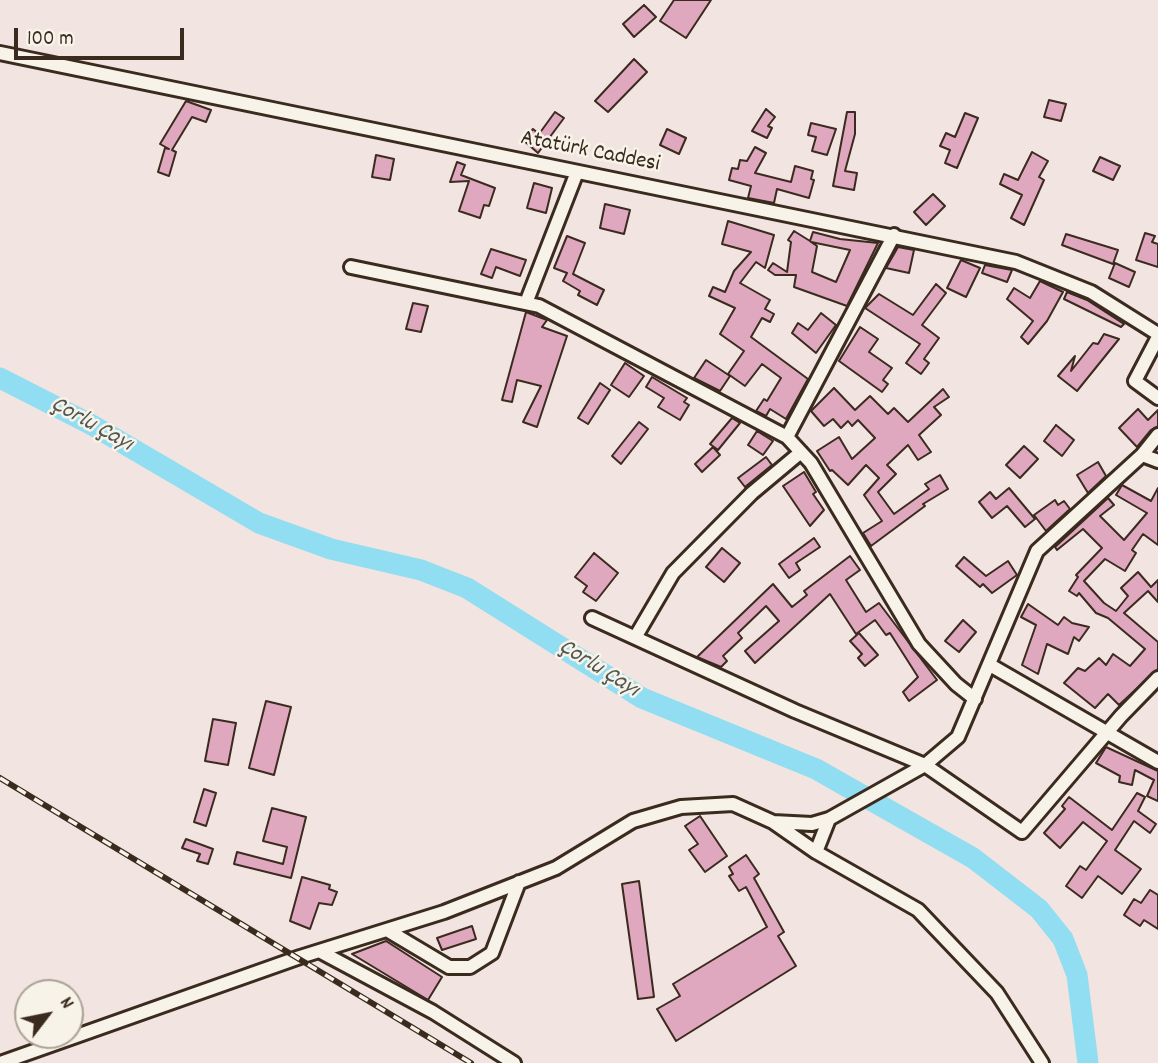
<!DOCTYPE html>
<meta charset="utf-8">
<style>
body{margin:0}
#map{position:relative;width:1158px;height:1063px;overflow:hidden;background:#f2e4e0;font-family:Dekko,sans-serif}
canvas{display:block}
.north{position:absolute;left:14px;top:979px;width:70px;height:70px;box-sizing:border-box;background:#f7f3e8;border:2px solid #aca397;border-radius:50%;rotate:58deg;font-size:19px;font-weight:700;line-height:28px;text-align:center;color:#3b2a1e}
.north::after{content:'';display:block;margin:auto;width:24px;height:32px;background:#3b2a1e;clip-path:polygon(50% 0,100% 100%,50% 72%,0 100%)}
.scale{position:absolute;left:14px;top:28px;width:170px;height:32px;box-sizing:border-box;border:4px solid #3b2a1e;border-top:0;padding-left:9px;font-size:21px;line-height:24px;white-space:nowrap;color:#3b2a1e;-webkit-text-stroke:5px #f7f3e8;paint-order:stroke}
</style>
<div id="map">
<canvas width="1158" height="1063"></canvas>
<div class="north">N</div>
<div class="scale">100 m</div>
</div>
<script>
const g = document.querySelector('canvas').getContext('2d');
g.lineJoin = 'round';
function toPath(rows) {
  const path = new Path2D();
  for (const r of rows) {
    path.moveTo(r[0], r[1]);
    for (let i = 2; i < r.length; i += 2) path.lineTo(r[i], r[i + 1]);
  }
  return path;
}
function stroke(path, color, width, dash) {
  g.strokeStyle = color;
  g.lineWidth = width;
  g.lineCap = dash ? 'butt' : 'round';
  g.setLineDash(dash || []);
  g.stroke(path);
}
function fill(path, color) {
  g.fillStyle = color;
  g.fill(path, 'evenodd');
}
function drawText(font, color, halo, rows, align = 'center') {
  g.font = font + ' Dekko,sans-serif';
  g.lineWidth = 5;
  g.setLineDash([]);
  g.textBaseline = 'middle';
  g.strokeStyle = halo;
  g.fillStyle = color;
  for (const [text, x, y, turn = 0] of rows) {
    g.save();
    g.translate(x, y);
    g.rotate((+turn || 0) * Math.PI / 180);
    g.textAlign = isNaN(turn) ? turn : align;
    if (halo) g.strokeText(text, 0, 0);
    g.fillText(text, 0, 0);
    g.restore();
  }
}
stroke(toPath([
 [0,378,92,425,259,523,331,549,421,570,467,588,642,698,816,769,973,858,1039,909,1063,939,1077,975,1088,1063]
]), '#91ddf1', 21);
const building = toPath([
 [674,0,711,0,686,38,660,21,674,0],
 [644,5,656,17,634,37,623,24,644,5],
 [634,59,647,72,608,112,595,101,634,59],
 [1049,100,1066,104,1061,121,1044,117,1049,100],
 [186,101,211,110,206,122,192,117,172,150,176,152,169,176,158,172,165,148,169,149,160,144,186,101],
 [766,109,775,117,768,126,772,128,767,138,752,131,766,109],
 [555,112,564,118,538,153,523,140,533,129,539,134,555,112],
 [847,112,855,112,855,134,845,171,857,173,854,190,833,186,847,112],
 [965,113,978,118,957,168,945,163,950,150,940,146,946,133,955,137,965,113],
 [811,123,836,129,827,155,812,151,816,137,808,135,811,123],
 [667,129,686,138,679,154,660,145,667,129],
 [755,147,766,153,755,173,791,182,795,166,813,171,811,179,814,180,809,198,777,189,774,203,748,198,751,186,729,180,732,168,738,169,740,160,747,161,755,147],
 [1032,152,1048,161,1039,177,1044,180,1024,225,1011,218,1022,195,1000,184,1004,174,1018,180,1032,152],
 [376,155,394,159,390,180,372,177,376,155],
 [1100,157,1120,166,1113,180,1093,171,1100,157],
 [457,162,465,165,461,175,495,188,489,206,484,205,480,218,459,211,469,181,450,182,457,162],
 [534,183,552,188,546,213,527,208,534,183],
 [933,194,945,206,926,225,914,212,933,194],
 [605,204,630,210,624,234,600,228,605,204],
 [728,221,774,235,765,268,756,262,740,283,770,300,765,309,774,314,770,322,762,318,751,337,808,379,786,419,770,409,766,416,756,411,764,399,767,401,781,378,762,364,745,386,728,374,744,351,720,334,735,308,709,296,713,287,725,292,734,271,751,252,722,244,728,221],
 [794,231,810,241,813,232,840,239,878,243,847,306,794,287,796,275,775,275,768,270,773,263,787,272,791,242,788,240,794,231],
 [811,242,850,250,836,282,812,272,817,246,811,242],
 [1145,233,1155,236,1152,242,1158,244,1158,267,1136,260,1145,233],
 [1066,234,1118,250,1113,264,1062,245,1066,234],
 [567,236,585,243,573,274,604,290,597,305,578,295,580,291,563,281,567,273,554,268,567,236],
 [898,247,914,250,909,273,886,268,898,247],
 [491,249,526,260,520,276,496,267,492,278,481,274,491,249],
 [961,260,980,268,966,297,947,288,961,260],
 [1115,263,1135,272,1129,287,1109,278,1115,263],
 [985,265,1012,270,1007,282,982,273,985,265],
 [1040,281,1063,292,1047,321,1028,344,1021,337,1033,321,1007,299,1014,288,1030,298,1040,281],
 [936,284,946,293,922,325,939,338,924,359,929,363,921,374,906,363,920,344,865,308,879,294,913,315,936,284],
 [1067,292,1087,300,1124,324,1121,327,1064,299,1067,292],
 [413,303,428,306,421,332,406,329,413,303],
 [526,312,547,320,542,327,567,336,537,427,523,422,541,386,517,380,512,402,502,400,526,312],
 [821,313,836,325,816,353,792,333,798,323,808,330,821,313],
 [860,327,878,339,869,352,892,368,883,380,888,384,882,392,839,361,860,327],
 [1104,334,1119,339,1077,391,1058,376,1075,356,1071,371,1093,343,1098,344,1104,334],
 [706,360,730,376,720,391,694,378,706,360],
 [625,363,644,376,629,397,611,385,625,363],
 [652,377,687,398,684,402,689,405,680,420,658,407,664,398,646,387,652,377],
 [600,383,610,390,588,424,578,418,600,383],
 [834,388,855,410,870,396,888,414,894,408,908,422,943,389,949,397,934,407,941,415,919,435,931,452,918,460,908,445,887,465,896,474,878,492,894,514,929,489,925,484,940,475,948,489,923,504,925,506,871,546,863,533,882,521,864,495,879,478,866,465,848,485,832,470,830,471,817,451,839,437,852,459,875,438,858,420,852,426,848,421,841,428,833,419,824,426,811,411,834,388],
 [1138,409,1148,420,1158,410,1158,426,1151,430,1137,447,1119,428,1138,409],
 [732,418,740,423,718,450,710,444,732,418],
 [639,422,648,429,621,464,612,456,639,422],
 [1056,425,1074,440,1062,456,1044,441,1056,425],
 [757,431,773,441,763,455,748,445,757,431],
 [1024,446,1038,459,1020,478,1006,465,1024,446],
 [713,447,720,455,702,472,695,464,713,447],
 [766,457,772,465,745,487,738,478,766,457],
 [1098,462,1106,476,1088,493,1077,475,1098,462],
 [804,472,816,492,813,494,824,510,810,526,783,486,804,472],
 [1122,485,1151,501,1158,488,1158,545,1143,534,1132,550,1136,553,1125,571,1105,559,1084,581,1104,603,1116,611,1128,596,1121,588,1138,572,1151,587,1158,580,1158,602,1148,591,1124,613,1158,642,1158,669,1119,705,1108,694,1095,708,1064,683,1078,668,1085,671,1099,658,1106,665,1113,654,1130,666,1145,649,1108,618,1096,613,1079,593,1077,596,1069,591,1078,577,1076,575,1102,548,1083,529,1057,550,1055,547,1108,498,1114,505,1100,516,1124,540,1147,513,1116,495,1122,485],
 [1009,488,1035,519,1025,527,1007,506,992,518,979,502,990,492,996,499,1009,488],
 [1055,500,1058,505,1064,501,1070,509,1046,531,1034,515,1055,500],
 [814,538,820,547,796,563,800,570,789,578,779,564,814,538],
 [722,548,740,563,724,582,706,567,722,548],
 [594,553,618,573,596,601,583,592,587,586,575,577,594,553],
 [850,556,860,570,846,580,866,612,879,603,937,680,909,701,903,692,918,677,890,633,886,635,875,620,856,634,830,594,755,663,745,651,779,621,766,606,738,633,742,638,723,656,727,661,721,667,697,657,773,584,792,607,807,595,804,591,850,556],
 [964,557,986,576,1008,561,1017,575,992,593,983,584,980,587,956,566,964,557],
 [1028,604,1058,625,1064,617,1072,623,1089,627,1079,641,1074,637,1068,654,1047,644,1038,674,1022,665,1036,625,1021,617,1028,604],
 [963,620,976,632,959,652,945,641,963,620],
 [859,633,878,655,865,666,858,658,862,654,850,641,859,633],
 [266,701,291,707,274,775,249,768,266,701],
 [213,719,236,723,228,765,205,761,213,719],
 [1106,747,1158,771,1158,801,1147,796,1154,780,1135,770,1132,785,1119,782,1120,776,1096,763,1106,747],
 [204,789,216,793,206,826,194,822,204,789],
 [1137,793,1145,797,1138,811,1156,824,1150,833,1134,821,1115,850,1141,869,1122,894,1098,876,1082,898,1066,886,1080,866,1086,870,1107,841,1083,822,1060,848,1044,833,1065,809,1062,806,1069,797,1112,830,1137,793],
 [272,808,306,817,291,878,234,864,237,852,283,864,287,847,263,841,272,808],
 [700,816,727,856,705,872,689,850,698,844,685,826,700,816],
 [186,839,213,849,208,864,197,861,200,854,182,848,186,839],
 [746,855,759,874,754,878,784,932,778,936,796,966,676,1041,657,1009,680,996,673,984,767,927,746,887,739,891,729,876,733,874,729,867,746,855],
 [302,877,330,885,329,889,337,892,332,905,319,903,310,929,290,921,302,877],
 [639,881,654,997,638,999,622,884,639,881],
 [1150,890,1158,895,1158,929,1144,920,1140,926,1124,915,1134,899,1141,903,1150,890],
 [472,926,476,939,442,950,437,938,472,926],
 [386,941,442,977,428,1000,352,954,386,941]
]);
fill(building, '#dfa8bf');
stroke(building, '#3b2a1e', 2);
const minor = toPath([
 [0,53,1016,262,1091,292,1158,334],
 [351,267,539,306,787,437,811,463,919,644,956,684,975,699],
 [526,303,577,172],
 [1158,337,1135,381,1158,398],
 [787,437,894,235],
 [1142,455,1158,461],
 [592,618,795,711,925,765,1022,832,1121,716,1158,678],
 [636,636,673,573,752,493,801,452],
 [990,665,1158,762],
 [773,822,816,852,829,819],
 [816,852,918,910,997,993,1042,1063],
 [387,930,449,967,470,967,492,953,519,882],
 [321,952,433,1012,514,1063],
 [0,1063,300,957,444,912,556,868,633,821,681,807,733,804,773,822,812,824,829,819,925,765,958,737,1037,551,1142,455,1158,435]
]);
stroke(minor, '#3b2a1e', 18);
stroke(minor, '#f7f3e8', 12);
const rail = toPath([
 [0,778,471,1063]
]);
stroke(rail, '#3b2a1e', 6);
stroke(rail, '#f7f3e8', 3.5, [10]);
drawText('23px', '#3b2a1e', '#f7f3e8', [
 ["Atatürk Caddesi",590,153,11]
]);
drawText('italic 24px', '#505753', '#f7f3e8', [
 ["Çorlu Çayı",91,426,29],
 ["Çorlu Çayı",598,670,32]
]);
</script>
